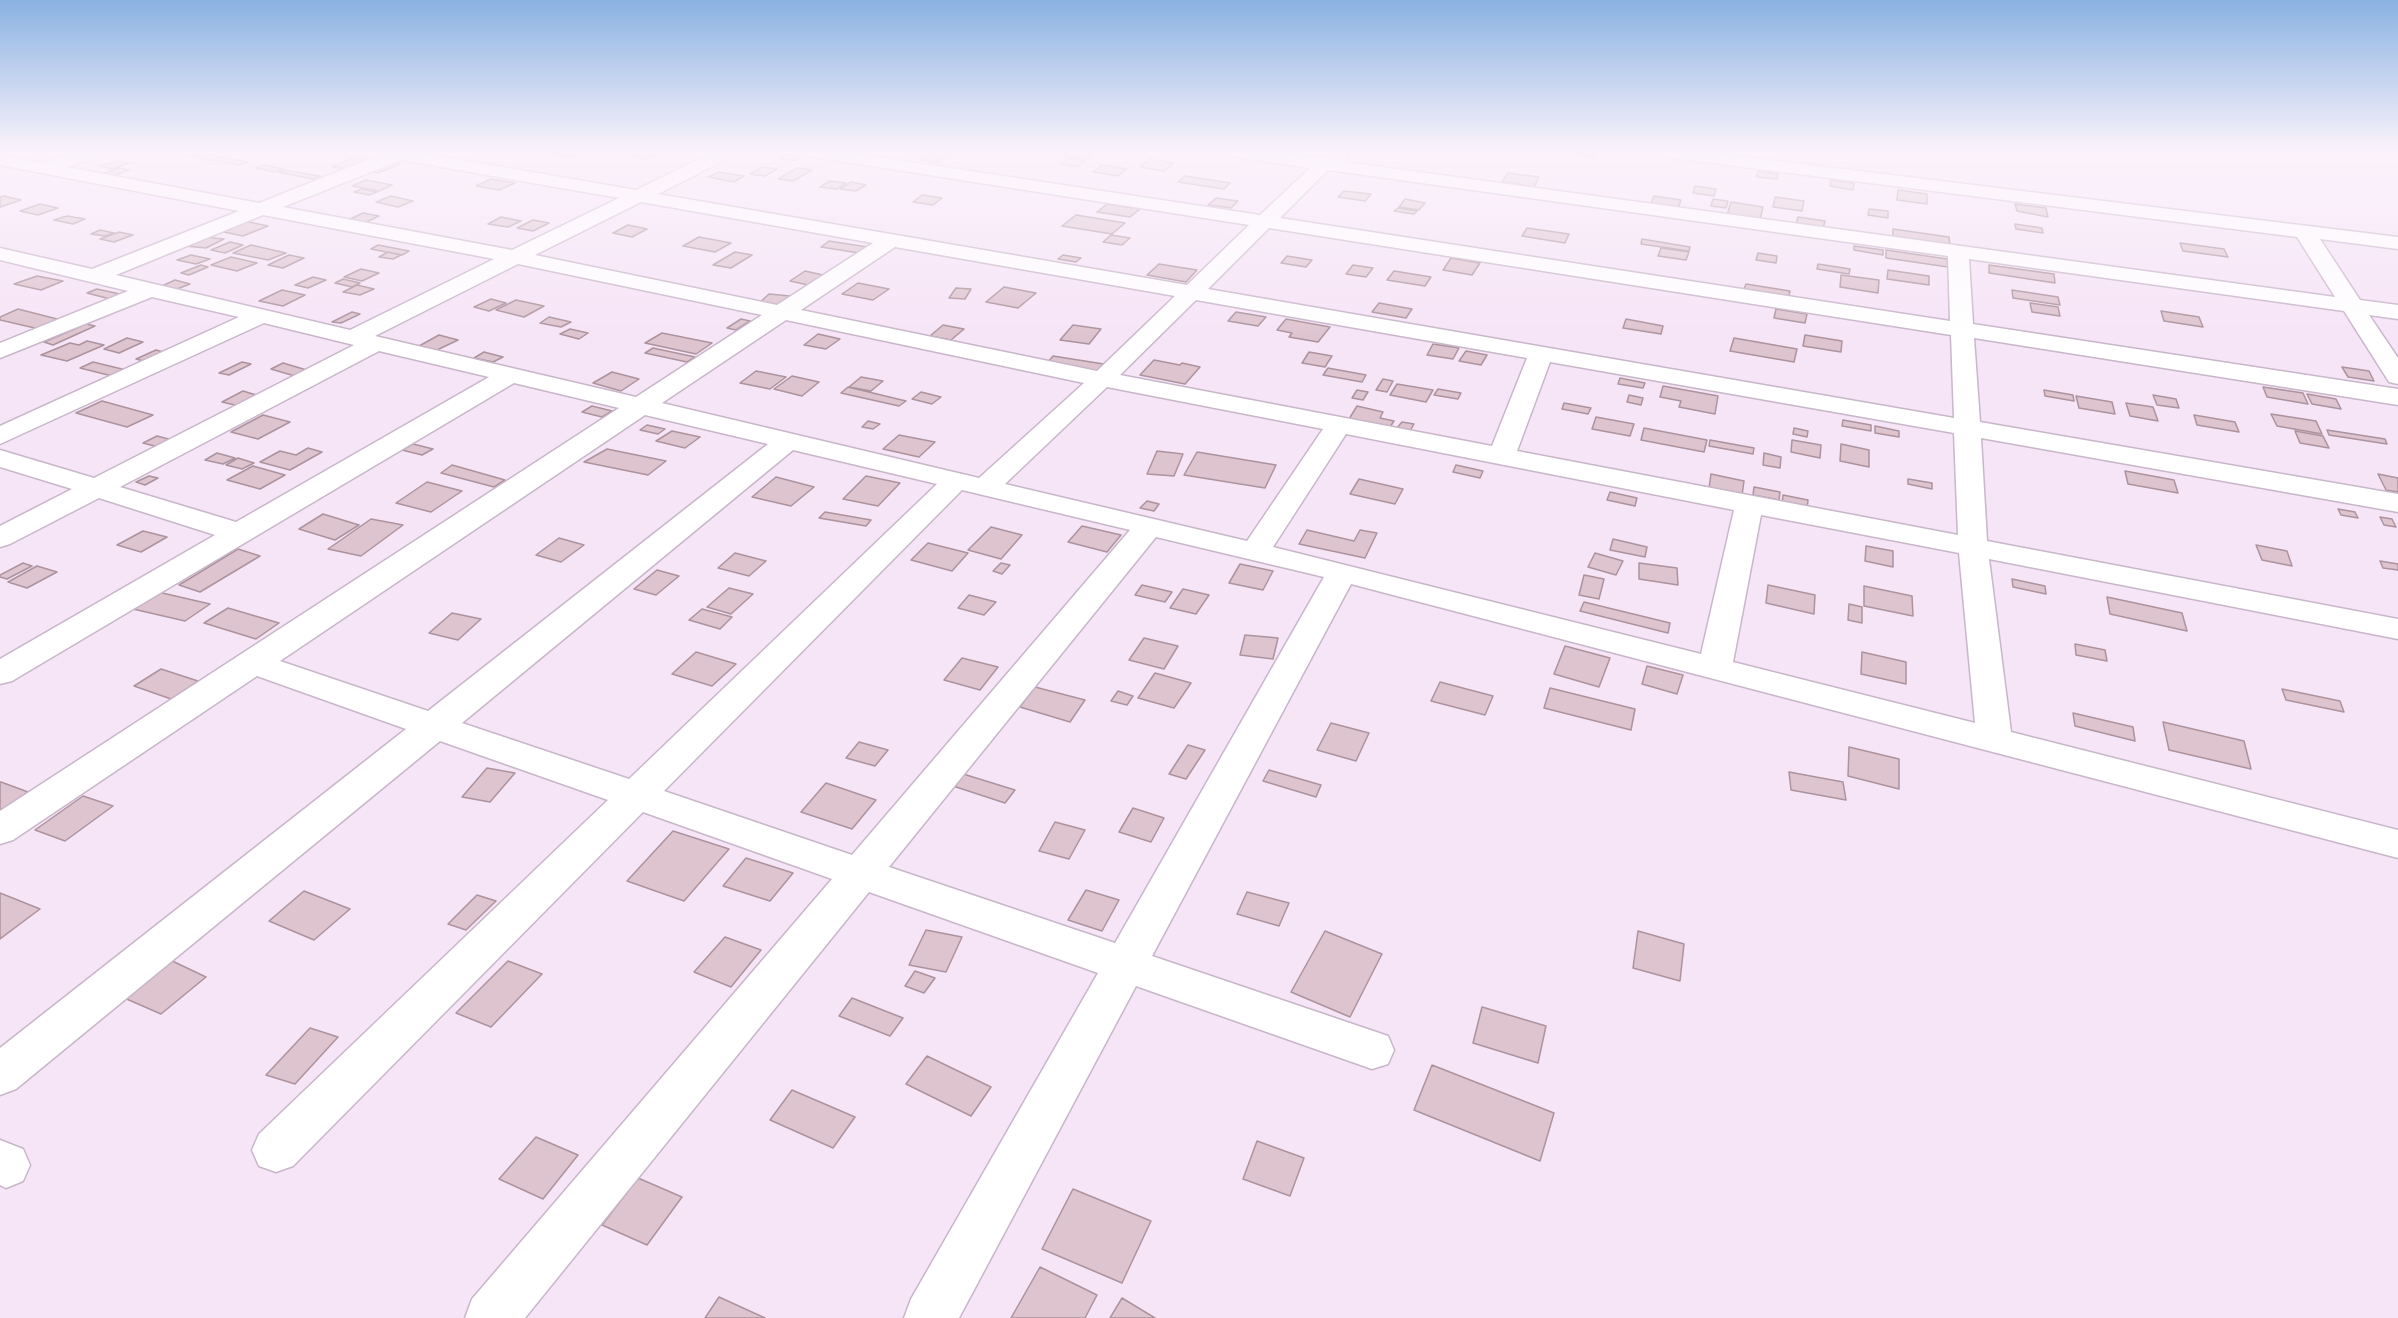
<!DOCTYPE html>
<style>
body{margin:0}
canvas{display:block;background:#f6e4f7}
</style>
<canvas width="2398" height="1318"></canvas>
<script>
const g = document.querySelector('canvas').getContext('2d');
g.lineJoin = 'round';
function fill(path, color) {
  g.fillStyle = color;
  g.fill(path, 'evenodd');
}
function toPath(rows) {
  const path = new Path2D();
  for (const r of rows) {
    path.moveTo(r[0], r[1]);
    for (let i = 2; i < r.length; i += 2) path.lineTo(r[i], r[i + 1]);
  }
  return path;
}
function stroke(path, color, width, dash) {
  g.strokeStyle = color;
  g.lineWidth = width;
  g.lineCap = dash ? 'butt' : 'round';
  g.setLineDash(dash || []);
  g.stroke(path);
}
const building = toPath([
 [555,152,583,152,573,157,550,154,555,152],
 [639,152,651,152,658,153,645,159,630,156,639,152],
 [934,152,954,152,937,162,921,160,934,152],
 [1065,152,1082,152,1095,153,1087,159,1060,155,1065,152],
 [1578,152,1598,152,1595,157,1577,154,1578,152],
 [199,153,248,162,239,165,189,156,199,153],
 [788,154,802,156,794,161,780,158,788,154],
 [356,156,372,158,348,169,332,167,356,156],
 [1068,158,1085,161,1077,167,1060,164,1068,158],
 [1150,159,1174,163,1164,171,1140,167,1150,159],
 [117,161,129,163,112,169,100,166,117,161],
 [391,162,400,164,378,173,370,171,391,162],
 [264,165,283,169,275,172,256,168,264,165],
 [1102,165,1127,169,1118,176,1093,172,1102,165],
 [762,167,777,169,765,176,750,174,762,167],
 [118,168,129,170,113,176,103,174,118,168],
 [797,168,812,170,793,181,778,179,797,168],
 [284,170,320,176,313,179,277,172,284,170],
 [1758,171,1778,174,1777,179,1756,177,1758,171],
 [719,172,744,176,734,182,708,177,719,172],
 [1508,173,1539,177,1534,187,1502,182,1508,173],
 [1185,176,1230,183,1224,189,1178,182,1185,176],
 [491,179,515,183,499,190,476,186,491,179],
 [366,180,392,185,379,191,352,186,366,180],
 [1831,180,1854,183,1853,190,1830,186,1831,180],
 [830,181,846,183,837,189,820,187,830,181],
 [851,182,866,185,856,191,840,189,851,182],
 [1695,186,1716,189,1714,196,1693,193,1695,186],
 [362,189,377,192,369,195,354,192,362,189],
 [1898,190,1927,194,1927,204,1897,200,1898,190],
 [1344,191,1371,194,1365,201,1338,197,1344,191],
 [922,195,942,198,933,205,913,202,922,195],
 [4,196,21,200,0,207,0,197,4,196],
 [391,196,413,201,398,207,376,202,391,196],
 [1654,196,1681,200,1678,209,1650,206,1654,196],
 [1775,197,1804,201,1802,211,1773,207,1775,197],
 [1216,198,1238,201,1231,208,1208,205,1216,198],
 [1405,199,1425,203,1419,210,1399,207,1405,199],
 [1713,199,1728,201,1726,208,1711,206,1713,199],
 [1731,202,1763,207,1760,220,1727,215,1731,202],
 [40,204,58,208,38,215,20,211,40,204],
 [1107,204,1140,209,1130,217,1097,212,1107,204],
 [2015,204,2046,208,2048,217,2017,211,2015,204],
 [1398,208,1417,211,1414,214,1394,211,1398,208],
 [1869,209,1888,211,1888,218,1868,215,1869,209],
 [363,213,379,216,362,224,346,221,363,213],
 [1076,215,1125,223,1112,234,1062,226,1076,215],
 [67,216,85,219,73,224,54,220,67,216],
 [501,217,521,221,508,227,488,224,501,217],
 [1798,217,1825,221,1823,228,1796,224,1798,217],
 [533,220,549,223,533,231,517,228,533,220],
 [244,221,268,226,243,236,219,231,244,221],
 [2015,224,2042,228,2043,233,2016,229,2015,224],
 [628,225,647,229,632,237,613,233,628,225],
 [1527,228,1569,234,1565,243,1522,236,1527,228],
 [1893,229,1949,237,1950,246,1893,238,1893,229],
 [100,230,114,233,105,236,91,234,100,230],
 [119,232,133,235,114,242,100,239,119,232],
 [1111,235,1130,238,1122,245,1103,242,1111,235],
 [204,237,224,239,206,248,185,246,204,237],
 [699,237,731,243,715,252,683,246,699,237],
 [1642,239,1690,247,1689,251,1641,244,1642,239],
 [829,241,867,247,859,253,821,247,829,241],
 [230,242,243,245,225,253,211,250,230,242],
 [2180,243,2224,249,2228,257,2183,251,2180,243],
 [251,245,286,253,268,260,233,253,251,245],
 [378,245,409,251,402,255,371,249,378,245],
 [1854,246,1883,250,1883,255,1854,250,1854,246],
 [1661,248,1689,252,1686,260,1658,256,1661,248],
 [1886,250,1947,259,1948,267,1886,258,1886,250],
 [388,252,401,255,393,259,379,257,388,252],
 [735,252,752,255,731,268,713,265,735,252],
 [1758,253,1777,256,1776,263,1756,260,1758,253],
 [191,255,210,259,196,264,177,260,191,255],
 [289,255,304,258,283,268,268,265,289,255],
 [1063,255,1081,258,1076,262,1058,259,1063,255],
 [1287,256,1312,260,1306,267,1281,263,1287,256],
 [231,257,257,263,237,271,211,265,231,257],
 [1451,258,1480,263,1472,275,1443,270,1451,258],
 [1159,264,1197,270,1186,282,1147,275,1159,264],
 [1818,264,1850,269,1849,274,1817,269,1818,264],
 [201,265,208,267,189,275,181,273,201,265],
 [1353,265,1373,268,1366,277,1346,274,1353,265],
 [1989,265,2054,274,2055,283,1989,273,1989,265],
 [361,269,379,273,362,281,344,277,361,269],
 [1888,270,1929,276,1929,285,1887,279,1888,270],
 [805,271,823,275,808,285,790,281,805,271],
 [1394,271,1431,277,1425,286,1387,280,1394,271],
 [1841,275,1879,280,1878,293,1840,287,1841,275],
 [37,276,63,281,41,290,14,284,37,276],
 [313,277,326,280,308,288,295,285,313,277],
 [343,279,360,283,352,287,335,283,343,279],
 [175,280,190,284,177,289,162,286,175,280],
 [858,283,889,289,873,300,842,294,858,283],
 [1746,284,1790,291,1789,296,1744,289,1746,284],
 [357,285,374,289,360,295,343,292,357,285],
 [1004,287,1036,293,1018,308,986,302,1004,287],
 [956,288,971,289,965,299,949,298,956,288],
 [97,289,120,294,110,299,87,293,97,289],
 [282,290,305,295,283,306,259,301,282,290],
 [2012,290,2058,297,2060,305,2013,298,2012,290],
 [769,294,790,296,779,306,758,304,769,294],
 [491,299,506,303,489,311,474,307,491,299],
 [516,300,544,306,524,317,496,310,516,300],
 [1379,303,1412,309,1406,318,1372,312,1379,303],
 [2030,303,2058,307,2060,316,2032,312,2030,303],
 [18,309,61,320,39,329,0,320,0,317,18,309],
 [1776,309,1807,314,1805,323,1774,318,1776,309],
 [2161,311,2199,317,2203,327,2164,321,2161,311],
 [352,312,360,314,341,323,332,322,352,312],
 [1236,312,1266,317,1258,326,1228,321,1236,312],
 [549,317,571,322,561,327,540,323,549,317],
 [741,319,750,321,736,330,727,328,741,319],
 [1286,319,1330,327,1318,342,1289,337,1292,333,1277,330,1286,319],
 [1626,319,1663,326,1661,334,1623,328,1626,319],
 [86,324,95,326,53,345,44,342,86,324],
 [943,325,964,329,951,340,930,336,943,325],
 [1073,325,1101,329,1089,344,1060,340,1073,325],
 [570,329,588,333,579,339,560,334,570,329],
 [662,333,712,343,696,354,645,343,662,333],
 [818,334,840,339,826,349,804,345,818,334],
 [439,335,458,340,437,350,419,346,439,335],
 [1805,335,1842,341,1841,352,1803,346,1805,335],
 [127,338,143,342,119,353,104,349,127,338],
 [1734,338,1797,349,1794,362,1730,351,1734,338],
 [87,341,104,345,67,361,41,355,70,343,79,345,87,341],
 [1433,344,1459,348,1453,359,1427,355,1433,344],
 [653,348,695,357,687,362,645,353,653,348],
 [156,350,167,353,147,362,136,359,156,350],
 [1466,351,1487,355,1481,365,1459,361,1466,351],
 [484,352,503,357,493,362,474,358,484,352],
 [1309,352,1332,356,1325,367,1302,363,1309,352],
 [1053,356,1110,365,1104,372,1047,363,1053,356],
 [1154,360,1180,365,1182,363,1200,367,1185,384,1140,375,1154,360],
 [93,362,126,370,112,376,80,368,93,362],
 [242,362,251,364,229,375,219,373,242,362],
 [283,363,310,371,298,377,271,369,283,363],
 [2342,367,2369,371,2374,381,2348,377,2342,367],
 [1328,368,1366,375,1362,382,1323,375,1328,368],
 [756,371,786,377,770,389,740,383,756,371],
 [612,372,639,379,621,391,593,383,612,372],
 [792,376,819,382,802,396,774,389,792,376],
 [861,377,883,381,871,391,849,387,861,377],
 [1620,378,1645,383,1643,388,1618,384,1620,378],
 [1383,379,1393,381,1387,392,1376,390,1383,379],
 [1397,384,1433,390,1426,402,1390,395,1397,384],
 [1663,386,1718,396,1715,414,1679,407,1681,401,1660,397,1663,386],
 [848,387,906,401,899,406,841,393,848,387],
 [2263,387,2303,393,2308,404,2267,397,2263,387],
 [1438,389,1461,393,1458,399,1434,395,1438,389],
 [1357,390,1368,392,1363,400,1352,398,1357,390],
 [2044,390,2073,395,2074,401,2045,396,2044,390],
 [243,391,263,397,243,407,222,402,243,391],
 [921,392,941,397,932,404,912,399,921,392],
 [2307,394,2336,399,2341,409,2312,404,2307,394],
 [1629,395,1643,398,1641,405,1627,402,1629,395],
 [2153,395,2176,399,2179,408,2157,405,2153,395],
 [2076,396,2112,402,2115,414,2079,408,2076,396],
 [102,401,153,415,127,427,76,413,102,401],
 [1564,403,1591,408,1588,414,1562,409,1564,403],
 [2126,403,2153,407,2158,421,2130,416,2126,403],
 [592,406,612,411,602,417,582,412,592,406],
 [1357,406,1383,412,1380,418,1394,421,1390,427,1349,419,1357,406],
 [2271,414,2316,421,2322,434,2277,426,2271,414],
 [263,415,290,422,258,439,231,432,263,415],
 [2194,415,2235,422,2239,432,2197,425,2194,415],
 [1596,417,1634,424,1630,436,1592,429,1596,417],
 [1843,420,1871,425,1871,431,1842,426,1843,420],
 [868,421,880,424,873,429,862,427,868,421],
 [1402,422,1414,424,1410,431,1397,428,1402,422],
 [647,425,665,429,658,434,640,430,647,425],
 [1875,426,1899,431,1899,437,1875,433,1875,426],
 [1644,428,1707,440,1704,452,1641,440,1644,428],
 [1794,428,1808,431,1807,437,1793,434,1794,428],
 [2327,430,2385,439,2387,444,2329,435,2327,430],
 [672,431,700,437,685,448,656,441,672,431],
 [2295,431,2323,436,2329,448,2300,443,2295,431],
 [899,435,935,442,919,457,883,449,899,435],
 [157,436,176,441,162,448,143,443,157,436],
 [1710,440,1754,448,1753,454,1709,446,1710,440],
 [1792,440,1821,445,1820,458,1791,452,1792,440],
 [413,444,433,449,422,455,402,450,413,444],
 [1841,444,1869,450,1869,467,1840,461,1841,444],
 [308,448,322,452,290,470,260,462,280,451,296,455,308,448],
 [607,449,666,461,648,475,584,462,607,449],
 [1157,451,1183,454,1174,476,1147,474,1157,451],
 [1197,452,1276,465,1265,488,1184,475,1197,452],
 [217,453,235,458,223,464,205,460,217,453],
 [1764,453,1781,457,1780,468,1763,465,1764,453],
 [238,458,254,463,242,469,226,465,238,458],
 [452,465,505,480,494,487,441,473,452,465],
 [1456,465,1483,471,1480,478,1453,472,1456,465],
 [253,466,285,475,260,489,227,480,253,466],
 [2125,471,2174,480,2178,493,2128,484,2125,471],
 [1711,474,1744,481,1742,495,1709,488,1711,474],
 [2378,474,2398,478,2398,492,2386,490,2378,474],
 [149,476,158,478,145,485,136,482,149,476],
 [866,476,900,483,878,506,843,499,866,476],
 [776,477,814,487,791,506,752,497,776,477],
 [1359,479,1403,489,1395,504,1350,494,1359,479],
 [1908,479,1932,483,1932,489,1908,484,1908,479],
 [427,482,462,491,431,512,396,503,427,482],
 [1754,487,1780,492,1779,500,1753,495,1754,487],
 [1610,492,1637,498,1635,506,1607,500,1610,492],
 [1783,495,1808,500,1807,510,1782,505,1783,495],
 [1147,501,1159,504,1154,511,1140,508,1147,501],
 [2338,509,2355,512,2358,518,2341,515,2338,509],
 [825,512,871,520,866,526,819,518,825,512],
 [323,514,359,525,335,540,299,529,323,514],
 [2380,517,2392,519,2396,527,2384,525,2380,517],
 [371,519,403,525,361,556,328,549,371,519],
 [1082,526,1121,535,1107,552,1068,542,1082,526],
 [991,527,1022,535,1001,559,968,550,991,527],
 [1307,530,1354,541,1360,530,1377,533,1365,558,1299,544,1307,530],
 [143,531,167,537,141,552,117,545,143,531],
 [559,538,584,545,561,562,536,555,559,538],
 [1613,539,1647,547,1645,557,1610,550,1613,539],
 [928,543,968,553,952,571,911,560,928,543],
 [2256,545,2287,551,2292,566,2262,560,2256,545],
 [1866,546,1893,551,1893,567,1865,561,1866,546],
 [238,549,260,556,200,592,179,585,238,549],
 [735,553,766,561,749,576,718,568,735,553],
 [1595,553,1623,561,1616,575,1588,567,1595,553],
 [2380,561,2398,564,2398,570,2383,568,2380,561],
 [23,563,32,566,7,579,0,577,0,575,23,563],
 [1001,563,1010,565,1002,574,993,571,1001,563],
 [1639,563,1677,568,1678,585,1639,579,1639,563],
 [1240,564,1273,571,1263,590,1229,583,1240,564],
 [37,566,57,572,27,588,8,582,37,566],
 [657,570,679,576,656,595,634,589,657,570],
 [1584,575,1604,579,1599,599,1579,595,1584,575],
 [2012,579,2045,586,2046,594,2013,587,2012,579],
 [1142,585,1172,592,1165,602,1135,595,1142,585],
 [1768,585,1815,595,1814,614,1766,603,1768,585],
 [1864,586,1912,596,1913,616,1864,606,1864,586],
 [729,588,753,594,731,614,707,607,729,588],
 [1183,589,1209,595,1196,614,1170,608,1183,589],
 [158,592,210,604,185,621,133,609,158,592],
 [969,595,996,602,984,615,958,608,969,595],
 [2107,597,2182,613,2187,631,2110,614,2107,597],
 [1584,602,1670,623,1668,633,1580,611,1584,602],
 [1849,604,1862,607,1862,623,1848,620,1849,604],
 [228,608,279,623,256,639,204,623,228,608],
 [702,609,732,617,720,629,689,620,702,609],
 [452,613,481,619,458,640,429,633,452,613],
 [1245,635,1278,638,1273,659,1240,655,1245,635],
 [1144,638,1178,646,1164,669,1129,660,1144,638],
 [2075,644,2105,650,2107,661,2076,655,2075,644],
 [1565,646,1610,658,1599,687,1554,674,1565,646],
 [696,652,736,664,712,686,672,674,696,652],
 [1862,652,1906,662,1906,684,1861,674,1862,652],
 [962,658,998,667,980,690,944,680,962,658],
 [1647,666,1683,675,1677,694,1642,684,1647,666],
 [161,669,198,681,171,699,134,686,161,669],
 [1155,673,1191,683,1174,708,1138,698,1155,673],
 [1440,682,1493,696,1485,715,1431,701,1440,682],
 [1035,687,1085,700,1070,722,1020,707,1035,687],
 [1550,688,1635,709,1631,730,1544,708,1550,688],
 [2282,689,2340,701,2344,712,2286,700,2282,689],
 [1118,691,1133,696,1127,705,1111,701,1118,691],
 [2073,713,2133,727,2135,741,2075,726,2073,713],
 [2163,722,2244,741,2251,769,2169,750,2163,722],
 [1331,723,1369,733,1356,761,1317,750,1331,723],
 [859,742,888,750,875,766,846,758,859,742],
 [1188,745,1205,750,1186,779,1169,774,1188,745],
 [1849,747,1899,759,1899,789,1848,776,1849,747],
 [487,768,515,773,490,802,462,797,487,768],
 [1269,770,1321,785,1316,797,1263,781,1269,770],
 [1789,772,1843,782,1846,800,1791,790,1789,772],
 [960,773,1015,790,1005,803,950,785,960,773],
 [0,782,1,782,28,792,0,811,0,782],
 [826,783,876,800,852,829,801,812,826,783],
 [83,796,113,806,65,841,35,830,83,796],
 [1133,808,1164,818,1151,842,1119,832,1133,808],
 [1055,822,1085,830,1069,859,1039,851,1055,822],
 [673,831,729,849,684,901,627,881,673,831],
 [746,858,793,873,770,901,723,886,746,858],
 [1086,890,1119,900,1102,931,1068,920,1086,890],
 [304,891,350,909,314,940,269,921,304,891],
 [1247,892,1289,903,1279,926,1237,914,1247,892],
 [0,893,40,909,0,939,0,893],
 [477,895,496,901,466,930,448,924,477,895],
 [926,930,962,937,946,972,909,965,926,930],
 [1325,931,1382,954,1350,1017,1291,992,1325,931],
 [1638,931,1684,944,1680,981,1633,968,1638,931],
 [725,937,761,950,731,987,694,972,725,937],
 [168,959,206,977,161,1014,122,997,168,959],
 [508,961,542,974,491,1027,456,1013,508,961],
 [915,971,935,978,924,993,905,986,915,971],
 [852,998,903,1018,890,1036,839,1016,852,998],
 [1482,1007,1546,1026,1538,1063,1473,1043,1482,1007],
 [310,1028,338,1037,295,1084,266,1075,310,1028],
 [927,1056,991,1087,971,1116,906,1084,927,1056],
 [1432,1065,1554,1113,1540,1161,1414,1110,1432,1065],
 [792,1090,855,1117,833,1148,770,1120,792,1090],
 [536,1137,578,1155,543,1199,499,1179,536,1137],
 [1257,1141,1304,1158,1290,1196,1243,1179,1257,1141],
 [638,1178,682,1197,647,1245,602,1225,638,1178],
 [1073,1189,1151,1221,1122,1283,1042,1249,1073,1189],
 [1040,1267,1097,1295,1085,1318,1011,1318,1040,1267],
 [719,1297,765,1318,705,1318,719,1297],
 [1122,1298,1155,1318,1110,1318,1122,1298]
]);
fill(building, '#dec4cf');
stroke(building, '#ac939d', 1.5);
const minor = toPath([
 [78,152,104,152,101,156,67,167,259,203,380,155,378,152,416,152,636,190,714,152,736,152,733,156,658,194,1187,285,1249,225,814,157,808,156,805,152,846,152,1260,215,1310,168,1236,157,1230,156,1227,152,1272,152,1322,158,1339,153,1345,154,1348,158,1346,162,2335,297,2297,237,1664,157,1658,156,1655,152,1704,152,2398,237,2398,249,2320,239,2360,300,2398,305,2398,319,2369,315,2398,358,2398,384,2389,382,2344,311,1969,259,1973,324,2398,389,2398,405,1974,338,1980,422,2398,494,2398,512,1981,438,1987,541,2398,619,2398,639,1989,559,2011,732,2398,830,2398,858,1351,584,1152,956,1388,1036,1394,1050,1388,1064,1372,1069,1136,986,959,1318,904,1318,911,1299,1098,973,869,892,525,1318,465,1318,472,1299,832,879,643,812,293,1166,276,1172,259,1166,252,1150,259,1134,608,800,440,741,16,1089,0,1095,0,1048,406,729,257,676,13,840,0,844,0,811,619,408,514,383,12,681,0,684,0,659,215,535,99,498,10,544,0,547,0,526,72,489,0,467,0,450,94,478,354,345,264,323,0,444,0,426,239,317,152,297,0,358,0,343,128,291,0,260,0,248,92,269,239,211,0,165,0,155,43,163,78,152],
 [401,160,619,198,512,250,283,207,401,160],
 [1328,170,1948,256,1950,321,1280,218,1328,170],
 [641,202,873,243,777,305,535,255,641,202],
 [263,215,494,259,350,330,116,275,263,215],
 [1269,228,1951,335,1954,418,1208,289,1269,228],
 [895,247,1175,296,1097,371,801,310,895,247],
 [518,264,762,315,636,397,375,336,518,264],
 [1196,300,1527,358,1492,446,1120,375,1196,300],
 [786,320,1084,383,979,478,662,403,786,320],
 [379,351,489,377,236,522,120,487,379,351],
 [1550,362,1954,433,1958,535,1517,451,1550,362],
 [1107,387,1323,429,1247,541,1005,484,1107,387],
 [645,415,768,444,428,711,280,661,645,415],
 [1346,434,1734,510,1701,654,1273,547,1346,434],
 [793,450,937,484,629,779,462,723,793,450],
 [962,490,1130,530,852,855,664,791,962,490],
 [1761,515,1959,553,1975,723,1733,662,1761,515],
 [1156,537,1324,577,1115,943,889,867,1156,537],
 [0,1140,23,1149,30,1165,23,1181,6,1188,0,1185,0,1140]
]);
stroke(minor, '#c8b6c9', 3);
fill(minor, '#fff');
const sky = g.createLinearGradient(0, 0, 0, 336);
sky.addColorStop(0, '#8ab2e2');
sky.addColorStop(0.45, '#fbf3fb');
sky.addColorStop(1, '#fbf3fb00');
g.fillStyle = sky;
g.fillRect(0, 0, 2398, 336);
</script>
